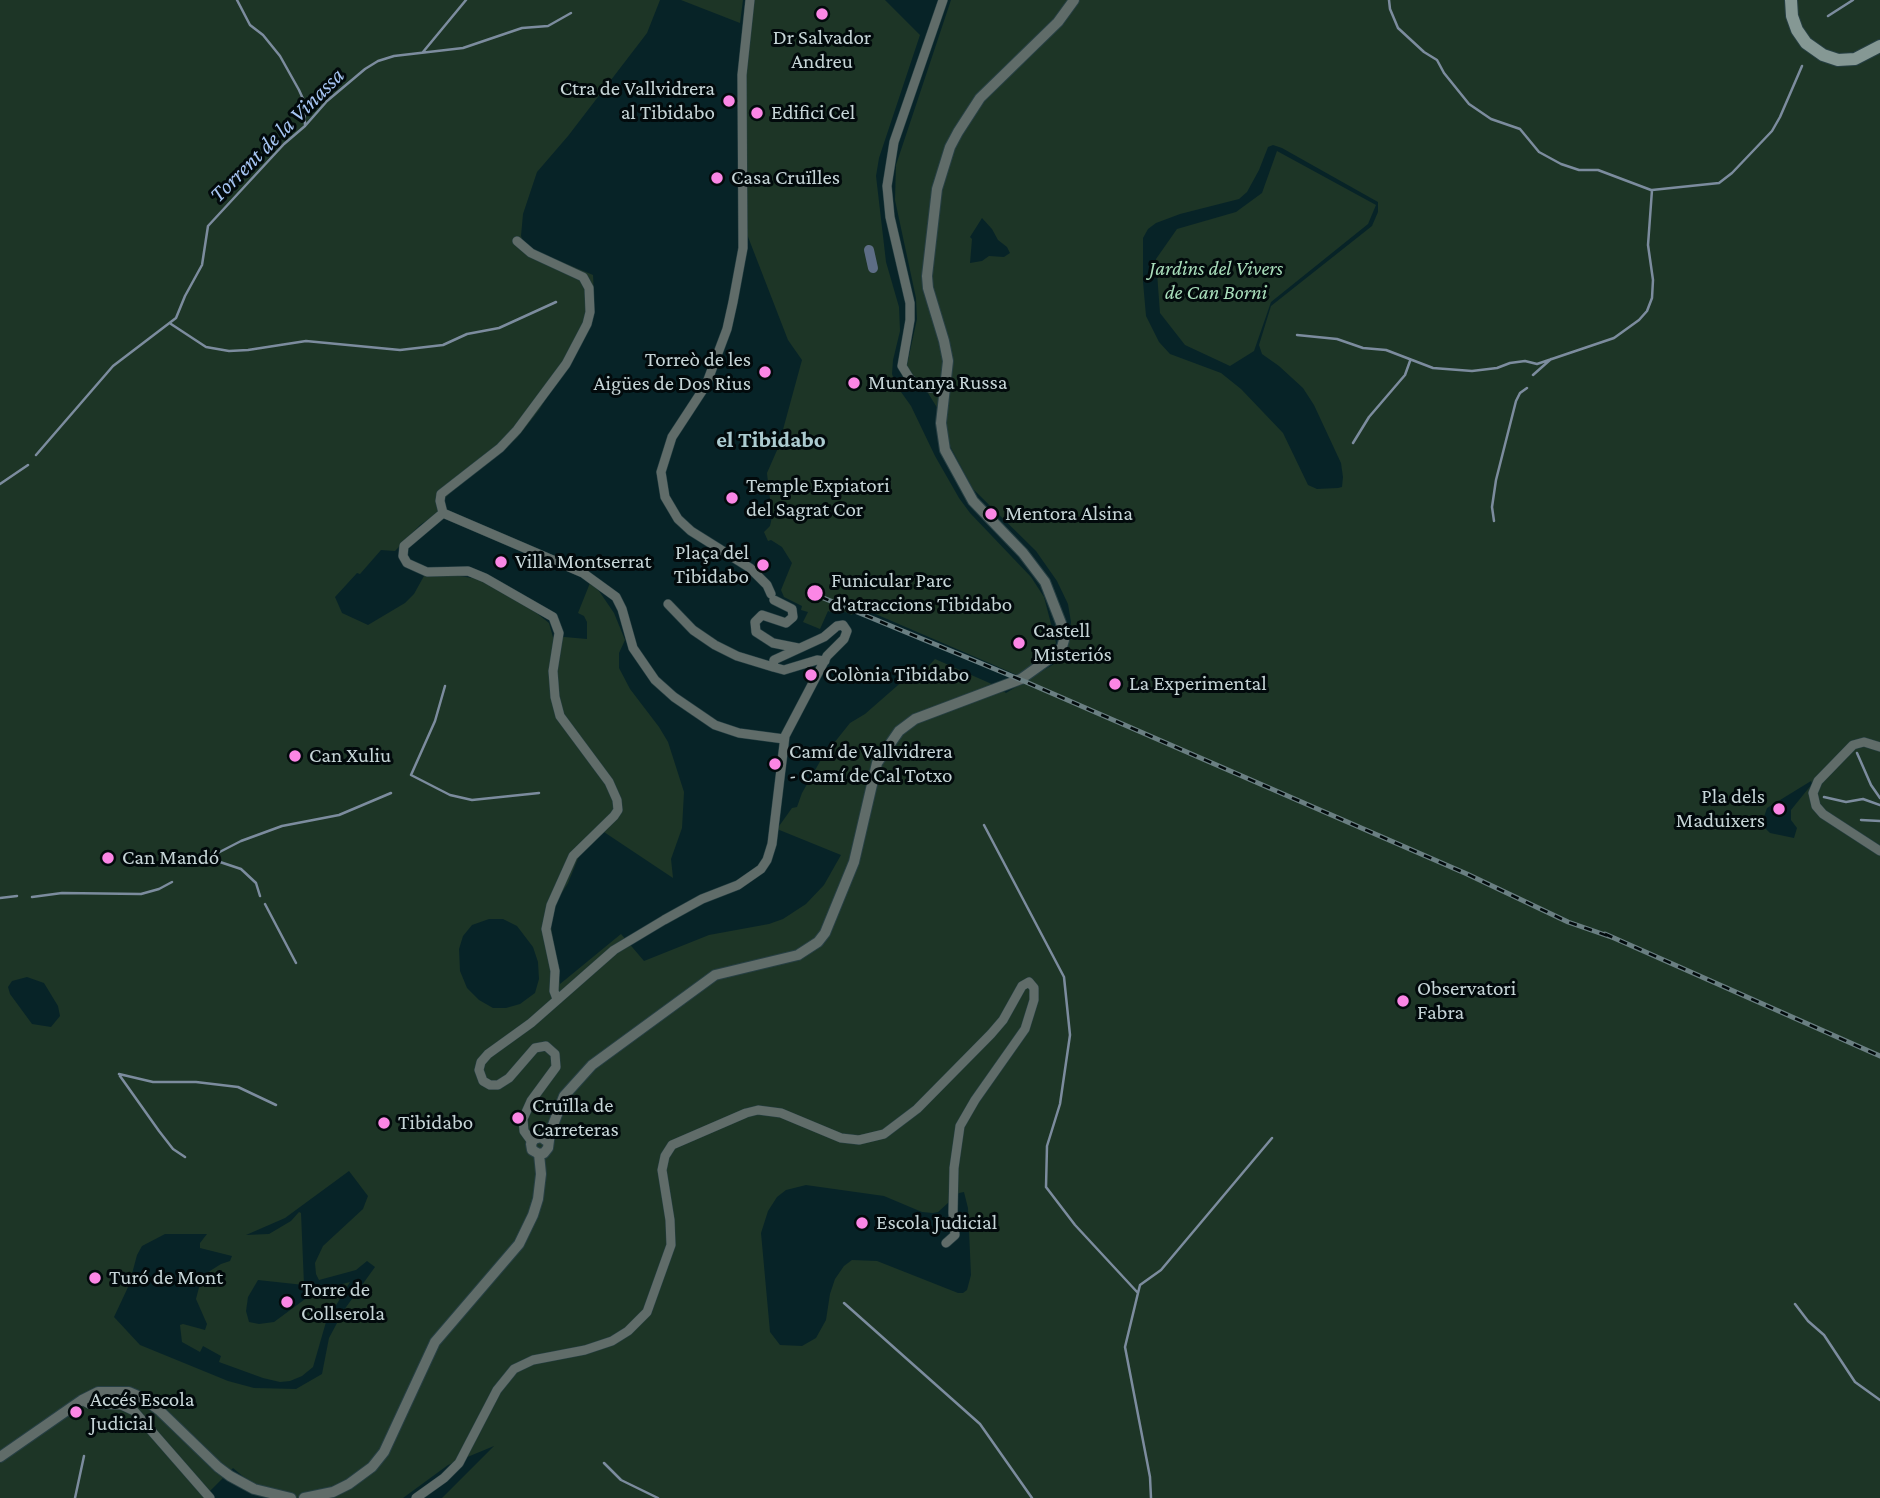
<!DOCTYPE html>
<meta charset="utf-8">
<style>
body{margin:0}
canvas{display:block;background:#072327}
</style>
<canvas width="1880" height="1498"></canvas>
<script>
const g = document.querySelector('canvas').getContext('2d');
g.lineJoin = 'round';
function fill(path, color) {
  g.fillStyle = color;
  g.fill(path, 'evenodd');
}
function toPath(rows) {
  const path = new Path2D();
  for (const r of rows) {
    path.moveTo(r[0], r[1]);
    for (let i = 2; i < r.length; i += 2) path.lineTo(r[i], r[i + 1]);
  }
  return path;
}
function stroke(path, color, width, dash) {
  g.strokeStyle = color;
  g.lineWidth = width;
  g.lineCap = dash ? 'butt' : 'round';
  g.setLineDash(dash || []);
  g.stroke(path);
}
function drawText(font, color, halo, rows, align = 'center') {
  g.font = font + ' "Crimson Pro",serif';
  g.lineWidth = 6;
  g.setLineDash([]);
  g.textBaseline = 'middle';
  g.strokeStyle = halo;
  g.fillStyle = color;
  for (const [text, x, y, turn = 0] of rows) {
    g.save();
    g.translate(x, y);
    g.rotate((+turn || 0) * Math.PI / 180);
    g.textAlign = isNaN(turn) ? turn : align;
    if (halo) g.strokeText(text, 0, 0);
    g.fillText(text, 0, 0);
    g.restore();
  }
}
fill(toPath([
 [0,0,660,0,647,33,568,136,537,172,523,214,521,236,526,247,593,275,594,295,591,320,582,341,539,410,517,438,451,492,445,498,445,508,420,525,395,551,381,550,360,574,357,573,335,597,342,613,368,625,405,603,414,594,424,576,460,576,478,579,507,593,534,611,549,623,554,641,564,637,587,639,587,622,584,616,578,613,590,583,599,591,614,613,625,640,619,653,619,668,630,689,659,727,668,742,684,792,682,828,671,859,673,878,604,832,579,856,568,883,555,904,550,920,560,984,621,934,644,961,709,935,769,924,783,919,806,904,824,885,841,855,777,829,792,808,797,807,802,793,822,758,850,723,865,714,905,679,923,672,935,659,994,685,1006,693,1059,661,1068,648,1071,622,1068,604,1057,581,1036,551,973,489,950,446,946,422,923,385,911,377,907,365,917,319,916,298,895,200,896,165,951,0,1880,0,1880,1498,442,1498,494,1446,448,1465,403,1498,269,1498,233,1468,203,1498,0,1498],
 [1273,145,1282,148,1378,202,1378,212,1372,226,1271,306,1259,345,1262,354,1279,366,1303,388,1314,405,1341,463,1343,477,1342,487,1338,488,1317,489,1308,485,1283,433,1241,389,1221,373,1170,354,1159,342,1146,316,1143,282,1143,238,1148,229,1156,223,1180,214,1239,199,1247,192,1259,170,1268,147],
 [982,218,992,229,998,240,1007,247,1010,253,1004,257,989,256,982,261,970,263,972,239,970,237],
 [1811,781,1812,784,1791,810,1791,820,1797,828,1794,838,1770,833,1764,827,1763,820,1767,808],
 [489,919,503,919,517,926,533,947,538,962,539,979,535,993,520,1004,506,1008,493,1008,479,1000,467,988,460,971,459,949,463,936,472,925],
 [27,977,44,983,58,1006,60,1016,51,1027,32,1024,10,994,8,987,12,981],
 [349,1171,368,1196,363,1209,323,1246,315,1263,316,1274,319,1280,356,1270,367,1261,375,1267,344,1310,329,1338,322,1374,296,1389,254,1388,228,1381,140,1345,114,1317,129,1285,137,1255,142,1246,165,1234,207,1234,200,1243,200,1248,232,1256,230,1261,221,1264,202,1276,196,1299,207,1324,205,1330,183,1324,180,1325,182,1342,200,1352,203,1346,221,1356,219,1362,263,1378,280,1382,290,1381,302,1376,313,1367,326,1322,350,1282,316,1291,274,1322,259,1324,249,1322,246,1311,248,1297,258,1280,304,1285,301,1213,299,1212,291,1221,269,1234,246,1235,285,1218],
 [806,1185,884,1196,922,1212,933,1213,938,1212,959,1193,964,1192,968,1208,971,1275,967,1290,963,1293,958,1293,877,1261,852,1260,844,1266,835,1279,830,1294,826,1320,816,1338,802,1346,780,1345,770,1332,761,1233,768,1211,777,1197,786,1190],
 [681,0,743,0,740,23],
 [753,0,885,0,920,35,879,158,876,176,886,262,899,307,900,331,893,360,892,374,896,385,911,406,935,456,959,498,970,513,1031,577,1044,597,1056,643,1048,654,1017,675,857,606,852,615,836,608,833,613,828,611,820,629,803,622,808,612,801,610,802,606,784,597,781,590,792,563,782,547,771,540,768,541,764,532,770,526,772,517,767,473,778,448,802,360,788,340,745,229,743,100],
 [1277,151,1376,205,1368,224,1271,302,1254,351,1230,366,1185,345,1160,313,1156,259,1177,229,1236,212,1262,193]
]), '#1d3526');
stroke(toPath([
 [237,0,250,25,263,35,280,56,299,90,304,101,305,125],
 [1389,0,1390,9,1398,28,1424,52,1437,60,1444,73,1469,104,1491,119,1520,129,1539,152,1561,164,1579,170,1598,170,1651,190],
 [1828,16,1853,0],
 [423,52,466,0],
 [171,324,206,347,229,351,248,350,306,341,400,350,443,345,467,334,499,328,556,302],
 [1297,335,1337,339,1363,348,1386,350,1433,368,1472,371,1497,368,1510,363,1525,361,1537,364,1614,338,1639,320,1647,311,1652,298,1653,280,1648,245,1652,190,1719,183,1732,173,1772,131,1780,117,1802,66],
 [1533,375,1551,359],
 [1353,443,1369,417,1405,375,1410,361],
 [36,455,113,366,176,318,185,296,202,265,208,226,284,144,305,126,327,101,365,69,378,61,394,56,463,48,522,28,548,26,571,13],
 [0,484,28,465],
 [1494,521,1492,507,1496,480,1516,401,1520,393,1527,388],
 [445,686,435,721,411,775,450,795,472,800,539,793],
 [1857,753,1871,785,1880,798],
 [1824,797,1846,802,1863,799,1880,805],
 [1861,820,1880,821],
 [984,825,1064,977,1070,1035,1060,1104,1047,1146,1046,1187,1075,1225,1138,1293,1125,1347,1150,1477,1151,1498],
 [208,858,241,841,282,826,339,815,391,793],
 [208,858,241,869,256,883,260,896],
 [32,897,62,893,141,894,159,889,172,882],
 [0,898,17,896],
 [265,904,296,963],
 [119,1074,153,1082,196,1082,238,1087,276,1105],
 [120,1076,159,1131,173,1149,185,1157],
 [1138,1293,1140,1285,1161,1270,1272,1138],
 [844,1303,980,1424,1032,1498],
 [1795,1304,1808,1321,1824,1335,1855,1382,1880,1400],
 [604,1463,621,1480,658,1498],
 [75,1498,84,1456]
]), '#7c8c9e', 2.5);
stroke(toPath([
 [869,250,873,268]
]), '#5d6d85', 10);
const minor = toPath([
 [750,0,742,75,743,248,733,302,727,329,706,385,672,437,661,472,665,497,678,519,691,531,750,568,767,585,771,594],
 [943,0,894,142,887,186,890,217,910,303,910,320,902,366,910,379,918,385,930,388,946,386],
 [443,513,404,546,403,556,407,563,427,572,468,571,485,578,553,617,559,633,553,671,555,697,560,716,609,782,617,800,618,810,614,816,573,856,551,905,546,929,555,971,554,991,557,999],
 [443,513,583,573,616,597,622,609,633,648,655,680,674,697,715,725,739,733,784,739],
 [443,513,440,501,441,494,500,448,517,430,566,364,587,324,590,312,589,288,583,277,531,253,517,241],
 [774,600,792,609,793,617,786,623,762,615,755,622,756,632,773,643,798,648],
 [773,667,784,670,817,660,825,661],
 [1880,747,1864,742,1853,745,1818,781,1813,793,1816,806,1823,814,1880,851],
 [532,1142,524,1131,523,1119,531,1101,556,1067,555,1054,546,1046,535,1048,509,1078,498,1085,490,1085,483,1081,479,1070,481,1062,488,1054,531,1023,614,950,664,920,702,899,738,885,761,869,767,860,772,844,785,736,827,656,844,639,847,631,843,625,837,626,824,637,774,660,773,667,737,656,715,645,693,630,668,604],
 [82,1400,89,1404,121,1405,134,1411,210,1498],
 [416,1498,444,1478,459,1463,497,1390,514,1369,533,1360,585,1350,612,1341,628,1331,647,1312,671,1245,670,1220,662,1170,665,1156,672,1145,746,1113,758,1110,781,1113,841,1138,859,1140,884,1134,917,1109,991,1034,1003,1020,1022,986,1029,982,1034,988,1034,1000,1025,1029,975,1100,960,1126,954,1168,953,1213,955,1235,946,1243]
]);
const tertiary = toPath([
 [539,1154,544,1153,548,1148,550,1133,564,1096,592,1065,715,975,798,955,818,942,825,933,854,862,877,763,899,731,915,719,1021,679,1056,654,1062,647,1064,640,1061,623,1045,582,1023,553,973,501,945,450,941,423,948,361,944,341,928,288,927,276,937,189,950,147,958,132,980,98,1058,22,1074,0],
 [539,1154,532,1150,531,1144,534,1139,541,1137,548,1142],
 [0,1457,82,1400,98,1392,129,1392,143,1398,159,1410,218,1467,230,1476,254,1489,291,1498],
 [304,1498,333,1492,349,1484,372,1467,384,1452,435,1342,519,1244,533,1215,538,1199,541,1174,539,1154]
]);
const secondary = toPath([
 [1791,0,1792,16,1797,30,1806,43,1823,55,1838,60,1855,59,1880,46]
]);
stroke(minor, '#263f43', 10);
stroke(tertiary, '#263f43', 12);
stroke(secondary, '#263f43', 14);
stroke(minor, '#606c69', 9);
stroke(tertiary, '#606c69', 10);
stroke(secondary, '#859894', 12);
const rail = toPath([
 [821,597,1026,682,1467,874,1568,922,1614,938],
 [1605,934,1880,1056]
]);
stroke(rail, '#6a7f82', 5);
stroke(rail, '#020a0c', 2.5, [8]);
for (const [x, y, r, color] of [
 [822,14,7,"#fb86e5"],
 [729,101,7,"#fb86e5"],
 [757,113,7,"#fb86e5"],
 [717,178,7,"#fb86e5"],
 [765,372,7,"#fb86e5"],
 [854,383,7,"#fb86e5"],
 [732,498,7,"#fb86e5"],
 [991,514,7,"#fb86e5"],
 [501,562,7,"#fb86e5"],
 [763,565,7,"#fb86e5"],
 [815,593,9,"#fb86e5"],
 [1019,643,7,"#fb86e5"],
 [811,675,7,"#fb86e5"],
 [1115,684,7,"#fb86e5"],
 [295,756,7,"#fb86e5"],
 [775,764,7,"#fb86e5"],
 [1779,809,7,"#fb86e5"],
 [108,858,7,"#fb86e5"],
 [1403,1001,7,"#fb86e5"],
 [518,1118,7,"#fb86e5"],
 [384,1123,7,"#fb86e5"],
 [862,1223,7,"#fb86e5"],
 [95,1278,7,"#fb86e5"],
 [287,1302,7,"#fb86e5"],
 [76,1412,7,"#fb86e5"]
]) {
  const dot = new Path2D();
  dot.arc(x, y, r, 0, 2 * Math.PI);
  g.fillStyle = color;
  g.fill(dot);
  stroke(dot, '#020a0c', 2.5);
}
drawText('21px', '#c6d5d7', '#020a0c', [
 ["Dr Salvador",822,38,"center"],
 ["Andreu",822,62,"center"],
 ["Ctra de Vallvidrera",715,89,"right"],
 ["al Tibidabo",715,113,"right"],
 ["Edifici Cel",771,113],
 ["Casa Cruïlles",731,178],
 ["Torreò de les",751,360,"right"],
 ["Aigües de Dos Rius",751,384,"right"],
 ["Muntanya Russa",868,383],
 ["Temple Expiatori",746,486],
 ["del Sagrat Cor",746,510],
 ["Mentora Alsina",1005,514],
 ["Plaça del",749,553,"right"],
 ["Tibidabo",749,577,"right"],
 ["Villa Montserrat",515,562],
 ["Funicular Parc",831,581],
 ["d'atraccions Tibidabo",831,605],
 ["Castell",1033,631],
 ["Misteriós",1033,655],
 ["Colònia Tibidabo",825,675],
 ["La Experimental",1129,684],
 ["Camí de Vallvidrera",789,752],
 ["- Camí de Cal Totxo",789,776],
 ["Can Xuliu",309,756],
 ["Pla dels",1765,797,"right"],
 ["Maduixers",1765,821,"right"],
 ["Can Mandó",122,858],
 ["Observatori",1417,989],
 ["Fabra",1417,1013],
 ["Cruïlla de",532,1106],
 ["Carreteras",532,1130],
 ["Tibidabo",398,1123],
 ["Escola Judicial",876,1223],
 ["Turó de Mont",109,1278],
 ["Torre de",301,1290],
 ["Collserola",301,1314],
 ["Accés Escola",90,1400],
 ["Judicial",90,1424]
], 'left');
drawText('italic 21px', '#a8ddba', '#020a0c', [
 ["Jardins del Vivers",1216,269],
 ["de Can Borni",1216,293]
]);
drawText('italic 23px', '#a6c5f3', '#020a0c', [
 ["Torrent de la Vinassa",277,135,-45]
]);
drawText('bold 23px', '#accbd0', '#020a0c', [
 ["el Tibidabo",771,440]
]);
</script>
